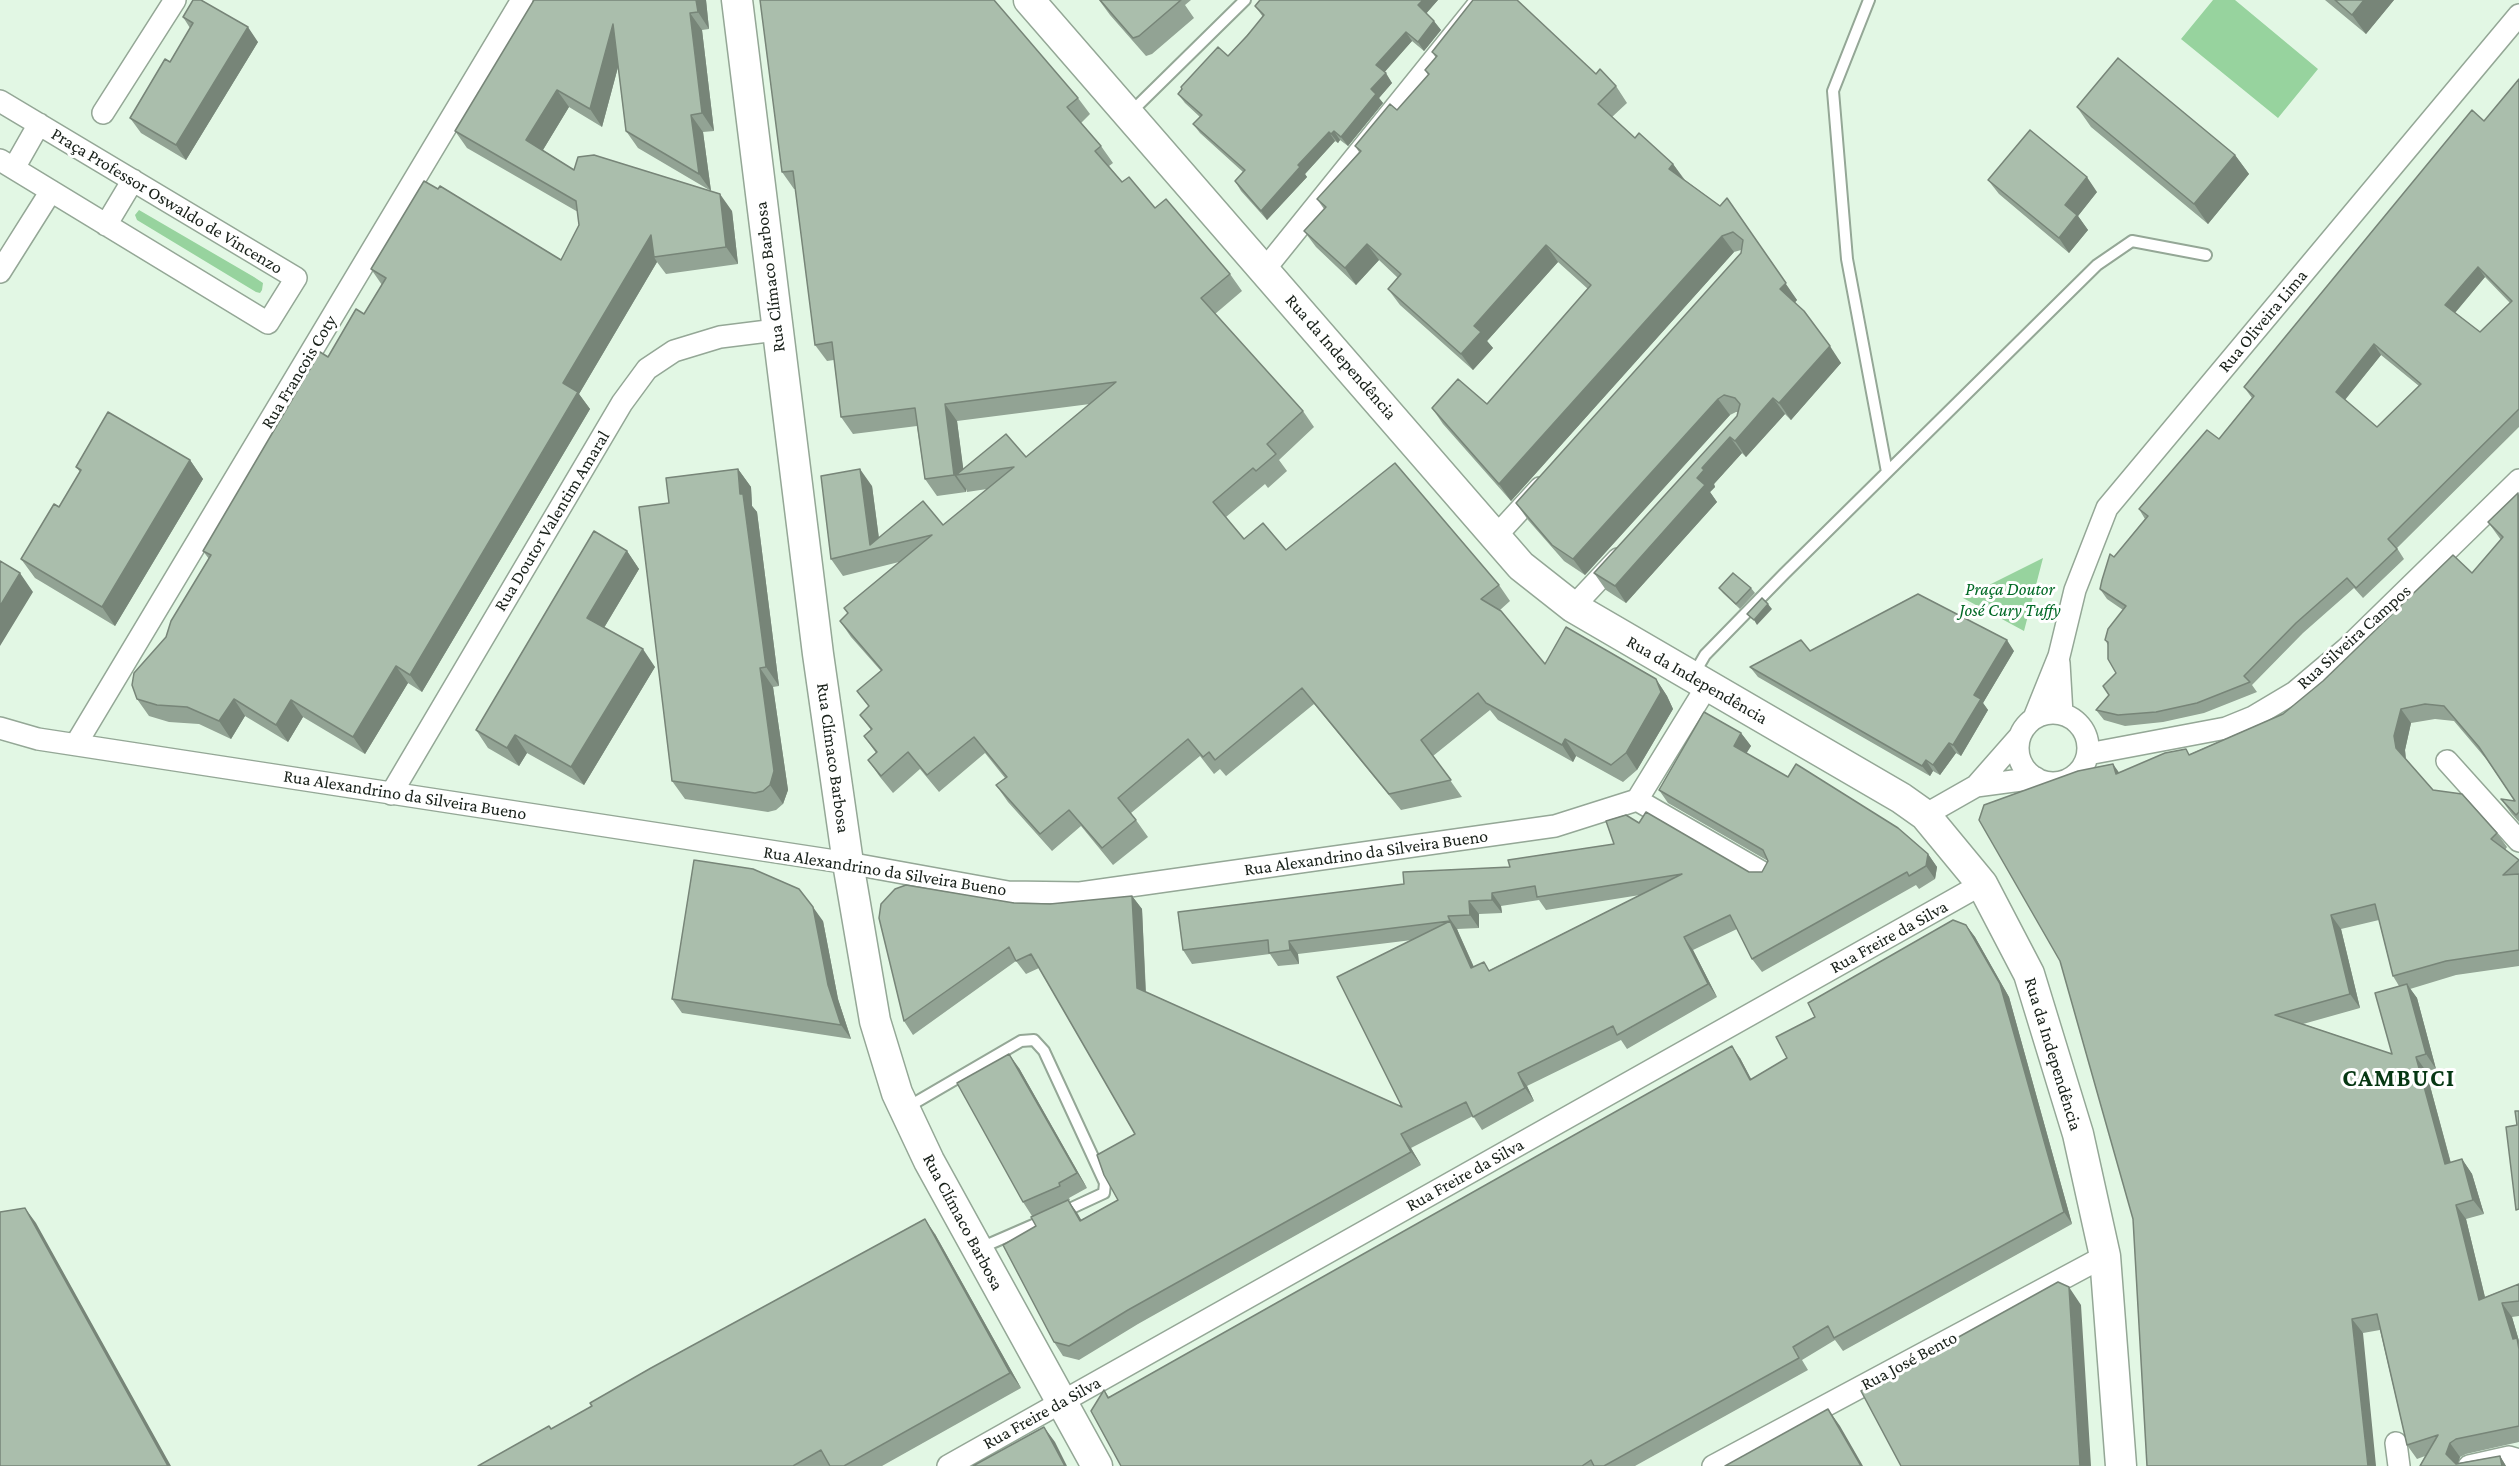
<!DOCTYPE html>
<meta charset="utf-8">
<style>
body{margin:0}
canvas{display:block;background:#e2f7e4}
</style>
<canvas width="2519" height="1466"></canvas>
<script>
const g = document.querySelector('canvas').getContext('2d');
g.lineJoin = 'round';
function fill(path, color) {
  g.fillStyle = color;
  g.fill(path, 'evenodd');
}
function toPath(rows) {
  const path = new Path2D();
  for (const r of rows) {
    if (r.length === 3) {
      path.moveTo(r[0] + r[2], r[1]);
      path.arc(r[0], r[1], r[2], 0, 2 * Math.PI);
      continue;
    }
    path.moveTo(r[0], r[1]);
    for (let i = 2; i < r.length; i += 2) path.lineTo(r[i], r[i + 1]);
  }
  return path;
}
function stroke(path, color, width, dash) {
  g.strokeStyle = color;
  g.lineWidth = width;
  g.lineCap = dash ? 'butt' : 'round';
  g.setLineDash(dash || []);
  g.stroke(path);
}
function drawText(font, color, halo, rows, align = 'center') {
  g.font = font + ' "Crimson Pro",serif';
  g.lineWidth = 6;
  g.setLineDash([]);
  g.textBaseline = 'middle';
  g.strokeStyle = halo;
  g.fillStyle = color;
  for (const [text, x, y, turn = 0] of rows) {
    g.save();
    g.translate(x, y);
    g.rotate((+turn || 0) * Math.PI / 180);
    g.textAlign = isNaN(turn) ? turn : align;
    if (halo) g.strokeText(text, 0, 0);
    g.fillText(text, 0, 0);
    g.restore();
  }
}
fill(toPath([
 [2213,0,2235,0,2318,69,2278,118,2181,39],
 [139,210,254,277,263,283,262,290,260,293,256,292,137,220,135,215],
 [2043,558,2024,631,1963,598]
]), '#97d39e');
const lane = toPath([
 [1869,0,1833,91,1847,259,1887,472],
 [1129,114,1245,0],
 [1694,674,1705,655,1784,574,2097,265,2132,241,2206,255],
 [906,1108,1021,1041,1034,1040,1044,1051,1105,1183,1104,1193,1061,1213],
 [978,1249,1047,1219]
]);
const street = toPath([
 [0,101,296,278,268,323,0,160],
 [103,113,175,0],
 [14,168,39,124],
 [106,225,133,180],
 [1265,269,1482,0],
 [0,272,51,191],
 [1496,536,1540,488],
 [1573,607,1618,559],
 [2059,663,2062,714],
 [2053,748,35],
 [2034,718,2059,656,2075,590,2107,508,2519,15],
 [0,728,38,739,848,863,1008,892,1080,893,1555,826,1637,800,1707,686],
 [76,744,522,0],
 [2088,754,2226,728,2253,717,2295,692,2346,649,2519,480],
 [2447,761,2519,841],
 [1976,786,2036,778],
 [391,794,622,403,647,369,674,351,720,337,776,330],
 [1637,800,1765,874],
 [1925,815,1976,786,2020,736],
 [2396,1443,2399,1466],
 [948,1466,1982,884],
 [1713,1466,2105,1256],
 [2469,1466,2509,1457,2519,1460]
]);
const secondary = toPath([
 [737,0,818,654,848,863,875,1021,897,1093,929,1161,1097,1466],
 [1029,0,1521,566,1573,607,1901,798,1925,815,1982,884,2029,974,2078,1134,2105,1256,2121,1466]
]);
stroke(lane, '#94a796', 14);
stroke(street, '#94a796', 24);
stroke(secondary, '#94a796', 33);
stroke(lane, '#fff', 10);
stroke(street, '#fff', 21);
stroke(secondary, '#fff', 30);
fill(toPath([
 [706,0,709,29,702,30,714,131,703,132,711,191,638,148,626,131,618,67,602,127,569,107,543,150,574,170,732,211,738,264,666,274,657,262,579,394,590,409,422,692,408,683,365,754,303,717,288,742,245,716,231,739,199,724,169,722,149,716,137,699,166,637,209,559,203,551,328,357,364,314,382,285,371,269,561,260,579,225,578,212,467,148,455,131],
 [1099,0,1191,0,1185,5,1194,18,1152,54,1146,56,1110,15],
 [1260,0,1438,0,1426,13,1441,30,1424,51,1412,41,1384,72,1392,83,1379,98,1383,103,1348,146,1340,140,1338,143,1335,141,1305,174,1307,177,1267,220,1241,191,1235,181,1243,172,1200,133,1193,124,1200,117,1185,103,1178,94,1228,56,1263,17,1255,6],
 [2325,0,2394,0,2366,34],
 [183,17,258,42,186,160,141,133,130,118,170,62,190,28],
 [1432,52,1596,74,1616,86,1627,103,1612,117,1635,138,1673,164,1685,180,1720,206,1797,300,1795,302,1841,363,1791,420,1785,414,1746,457,1742,453,1714,484,1715,487,1710,492,1717,502,1626,603,1606,590,1594,573,1737,416,1738,412,1736,412,1730,415,1585,575,1564,561,1528,520,1516,503,1741,253,1741,250,1734,252,1511,501,1443,424,1432,408,1487,404,1588,289,1558,262,1487,341,1493,348,1473,370,1400,305,1388,289,1398,278,1379,260,1356,285,1316,247,1304,231,1324,209,1317,199,1359,152,1355,146,1397,110,1428,75,1425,70,1436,58],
 [2519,79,2519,427,2397,548,2404,559,2363,598,2354,588,2303,633,2252,685,2257,692,2204,713,2163,722,2125,726,2104,720,2096,710,2109,695,2116,673,2108,645,2105,640,2123,610,2107,599,2100,589,2114,557,2145,519,2139,509,2219,439,2252,398,2244,387,2484,121],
 [2485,277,2510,303,2480,332,2455,313],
 [2381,355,2419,386,2377,427,2345,400],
 [1078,98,1090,114,1081,123,1101,146,1113,163,1109,166,1122,182,1155,208,1230,274,1242,291,1215,314,1303,411,1314,427,1279,460,1287,471,1268,488,1265,484,1226,517,1244,539,1286,550,1499,585,1510,601,1500,610,1545,664,1656,679,1667,696,1673,709,1637,770,1623,782,1576,756,1573,762,1498,720,1490,710,1433,756,1462,797,1401,810,1314,704,1226,776,1220,769,1214,774,1200,756,1131,813,1148,837,1113,865,1081,826,1052,851,1008,802,996,785,1005,778,985,753,939,792,920,769,893,793,880,777,868,760,876,753,864,736,871,730,860,715,869,707,857,691,881,671,851,637,840,621,899,562,843,576,831,559,872,486,879,538,943,525,987,489,967,492,966,489,966,492,937,496,925,479,917,426,853,434,841,417,834,360,827,361,815,345,796,189,794,189,782,172],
 [1090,404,1026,457,963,469,957,421],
 [2077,107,2235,155,2249,174,2208,224,2091,127],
 [1988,180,2097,192,2078,216,2088,230,2069,253,1999,194],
 [190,460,203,479,115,626,35,578,21,559,59,507,80,472,76,467],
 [738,469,751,487,752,506,757,512,779,686,773,687,788,790,783,804,776,810,768,812,685,799,672,781],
 [2519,494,2519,822,2511,813,2501,799,2515,801,2487,760,2454,721,2435,719,2411,723,2405,750,2406,759,2433,790,2497,833,2507,847,2505,850,2519,860,2519,966,2456,975,2410,989,2417,998,2436,1069,2426,1071,2451,1163,2462,1159,2472,1174,2484,1214,2466,1219,2485,1297,2519,1284,2519,1316,2512,1317,2519,1341,2519,1442,2466,1454,2460,1457,2458,1463,2500,1456,2506,1466,2420,1466,2425,1456,2417,1459,2407,1445,2380,1330,2363,1333,2133,1219,2119,773,2190,754,2283,714,2472,573,2501,540,2488,522],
 [2379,920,2393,976,2399,986,2392,1054,2303,1024,2360,1008,2341,929],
 [627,551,639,569,604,628,655,667,584,785,527,753,519,766,488,748,476,730],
 [1719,588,1751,588,1755,593,1740,609,1723,593],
 [1810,651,2014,651,1983,703,1988,710,1961,756,1956,753,1940,775,1933,771,1930,776,1758,677,1750,667],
 [1741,733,1751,746,1746,753,1788,777,1928,854,1937,867,1935,879,1919,889,1916,885,1762,972,1752,959,1737,929,1693,950,1717,997,1627,1049,1621,1040,1527,1086,1534,1101,1482,1130,1473,1116,1411,1148,1421,1165,1138,1324,1079,1360,1063,1356,1054,1342,1036,1226,1032,1216,1023,1202,1019,1068,1087,1188,1069,1198,1070,1200,1069,1201,1081,1220,1118,1200,1135,1134,1039,968,1026,974,1016,961,913,1035,904,1021,1014,903,1050,904,1132,896,1142,909,1146,992,1402,1107,1412,940,1298,954,1299,964,1278,966,1270,954,1192,964,1183,950,1404,884,1510,867,1614,844,1639,823,1749,872,1762,872,1768,861,1668,803,1659,790],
 [1640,895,1490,970,1474,967,1457,929,1479,928,1479,914,1502,913,1501,906,1539,900,1546,910],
 [823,921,838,999,851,1039,682,1013,672,999],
 [1966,925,1975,937,2009,997,2072,1224,1843,1351,1835,1340,1802,1360,1808,1370,1635,1466,1121,1466,1104,1390,1109,1397,1740,1058,1751,1079,1787,1058,1815,1017],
 [935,1234,1021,1388,882,1466,478,1466]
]), '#92a394');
fill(toPath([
 [696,0,706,0,709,29,698,12],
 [1423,0,1438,0,1425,15,1418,5],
 [2364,0,2394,0,2366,34,2352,15],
 [690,13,702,30,714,131,702,113],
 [1434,21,1441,30,1424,51,1418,42],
 [613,24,625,41,602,127,590,109],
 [248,27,258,42,186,160,176,145],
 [1406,32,1412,41,1383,74,1376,65],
 [1386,73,1392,83,1379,98,1383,103,1348,146,1341,137,1371,89],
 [557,90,569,107,538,158,526,140],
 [691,115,703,132,711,191,699,174],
 [1334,131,1340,140,1338,143,1331,134],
 [1329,132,1335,141,1305,174,1307,177,1267,220,1261,211,1298,165],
 [2235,155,2249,174,2208,224,2194,204],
 [1673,164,1685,181,1669,169],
 [2087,177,2097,192,2078,216,2088,230,2069,253,2059,238,2065,205],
 [720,194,732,211,738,264,726,247],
 [1727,198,1797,300,1792,306,1780,289],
 [651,235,654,257,657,262,579,394,590,409,422,692,410,675,563,383],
 [1722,236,1734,252,1511,501,1499,484],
 [1367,244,1379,260,1356,285,1345,268],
 [1546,245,1558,262,1487,341,1493,348,1473,370,1461,354,1474,326],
 [2478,267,2485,277,2453,315,2445,305],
 [2374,344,2381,355,2343,402,2336,392],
 [1830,346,1841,363,1791,420,1779,403],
 [1773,398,1785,414,1746,457,1735,441],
 [1718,399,1730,415,1585,575,1573,559],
 [945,404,957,421,964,474,956,475,966,489,966,492,954,475],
 [1730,437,1742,453,1714,484,1715,487,1710,492,1717,502,1626,603,1615,586,1697,478,1702,468],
 [190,460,203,479,115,626,102,607],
 [738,469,751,487,752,506,757,512,779,686,766,667,740,494],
 [860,469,872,486,880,547,870,545],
 [627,551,639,569,599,636,587,618],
 [20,573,33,592,0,646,0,606],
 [1768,604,1772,609,1757,625,1754,620],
 [2007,640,2014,651,1983,703,1988,710,1961,756,1953,745,1974,695],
 [643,649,655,667,584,785,571,767],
 [396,666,408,683,365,754,353,737],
 [760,668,773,687,788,790,783,804,770,785],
 [1656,679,1667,696,1673,709,1637,770,1626,753],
 [234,699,245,716,231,739,219,721],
 [291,700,303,717,288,742,276,725],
 [2401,709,2411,723,2405,750,2406,762,2396,748,2394,736],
 [1741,733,1751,746,1743,759,1734,746],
 [515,735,527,753,519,766,507,748],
 [1565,739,1576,756,1573,762,1562,745],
 [1949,743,1956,753,1940,775,1933,765],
 [1926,760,1933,771,1930,776,1922,766],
 [2113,764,2123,778,2116,774],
 [1928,854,1937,867,1935,879,1926,866],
 [1492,893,1501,906,1502,913,1492,900],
 [1132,896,1142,909,1146,1001,1137,988],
 [1469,901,1479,914,1479,928,1470,915],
 [813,907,823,921,838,999,851,1039,841,1025,828,985],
 [2331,915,2341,929,2360,1008,2350,994],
 [1448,916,1457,929,1459,934,1450,921],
 [1450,921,1459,934,1480,981,1471,968],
 [1966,925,1975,937,2009,997,2072,1224,2064,1212],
 [1684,937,1693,950,1717,997,1708,984],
 [1289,941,1298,954,1299,964,1290,950],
 [2407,984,2417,998,2436,1069,2426,1054],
 [1732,1046,1740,1058,1758,1092,1750,1080],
 [1009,1054,1019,1068,1087,1188,1077,1173],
 [2416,1057,2426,1071,2455,1179,2445,1164],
 [1518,1073,1527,1086,1534,1101,1525,1088],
 [1401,1134,1411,1148,1421,1165,1411,1152],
 [2462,1159,2472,1174,2484,1214,2473,1200],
 [1068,1200,1078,1214,1089,1234,1080,1221],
 [2456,1205,2466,1219,2489,1314,2479,1300],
 [25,1208,36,1223,171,1466,168,1466],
 [925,1219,935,1234,1021,1388,1010,1373],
 [2069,1287,2081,1305,2091,1466,2080,1466],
 [2502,1303,2512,1317,2519,1341,2519,1349,2513,1339],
 [2352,1319,2363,1333,2376,1466,2368,1466],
 [1828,1409,1840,1426,1863,1466,1861,1466],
 [1044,1427,1055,1442,1067,1466,1065,1466],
 [2450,1443,2460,1457,2457,1466,2446,1454],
 [2500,1456,2506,1466,2502,1466]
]), '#778578');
const building = toPath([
 [193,0,201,0,248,27,176,145,130,118,165,59,170,62,193,23,183,17,193,0],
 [534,0,696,0,698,12,690,13,702,113,691,115,699,174,626,131,613,24,590,109,557,90,526,140,574,170,578,157,594,155,720,194,726,247,654,257,651,235,563,383,578,392,410,675,396,666,353,737,291,700,276,725,234,699,219,721,187,707,157,705,137,699,132,685,134,673,166,637,171,621,211,555,203,551,320,352,328,357,356,309,364,314,386,278,371,269,424,181,438,189,440,186,561,260,579,225,576,201,455,131,534,0],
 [760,0,994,0,1078,98,1067,107,1101,146,1095,151,1122,182,1129,177,1155,208,1166,199,1230,274,1201,298,1303,411,1267,444,1276,454,1256,471,1253,468,1213,502,1244,539,1263,523,1286,550,1395,463,1499,585,1481,599,1501,611,1545,664,1566,627,1656,679,1661,692,1626,753,1611,765,1565,739,1562,745,1486,703,1478,693,1421,740,1451,780,1389,794,1302,688,1215,760,1209,752,1203,757,1188,739,1118,798,1136,820,1102,848,1069,810,1040,834,996,785,1007,777,974,737,927,775,908,752,881,776,868,760,877,752,864,736,872,729,860,715,869,706,857,691,882,670,840,621,848,613,844,608,932,535,831,559,821,476,860,469,870,545,923,501,943,525,1014,467,956,475,1006,434,1026,457,1116,382,945,404,954,475,925,479,915,408,841,417,832,342,815,345,793,171,782,172,760,0],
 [1100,0,1181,0,1139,36,1133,38,1100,0],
 [1260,0,1423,0,1418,5,1434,21,1418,42,1406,32,1376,65,1386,73,1371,89,1376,94,1341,137,1334,131,1331,134,1329,132,1298,165,1300,167,1261,211,1235,181,1245,170,1193,124,1202,115,1178,94,1182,89,1181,87,1218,47,1228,56,1247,36,1264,15,1255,6,1260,0],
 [1473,0,1517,0,1596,74,1600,69,1616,86,1598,104,1635,138,1639,133,1673,164,1669,169,1720,206,1727,198,1786,283,1780,289,1804,311,1830,346,1779,403,1773,398,1735,441,1730,437,1702,468,1704,470,1697,478,1705,485,1615,586,1594,573,1737,416,1740,404,1735,398,1724,395,1718,399,1573,559,1552,545,1516,503,1741,253,1743,240,1733,232,1722,236,1499,484,1432,408,1458,379,1487,404,1591,285,1546,245,1474,326,1481,332,1461,354,1388,289,1401,274,1367,244,1345,268,1304,231,1326,207,1317,199,1361,151,1355,146,1390,104,1397,110,1429,74,1425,70,1437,56,1432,52,1473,0],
 [2335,0,2364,0,2352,15,2335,0],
 [2118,58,2235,155,2194,204,2077,107,2118,58],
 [2519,79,2519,409,2388,539,2397,549,2356,588,2347,578,2296,623,2244,676,2250,682,2197,703,2156,712,2118,715,2096,710,2109,695,2103,686,2116,673,2108,659,2108,642,2105,640,2108,629,2126,606,2100,589,2102,580,2110,554,2114,557,2148,516,2139,509,2207,430,2219,439,2254,396,2244,387,2472,110,2484,121,2519,79],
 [2478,267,2512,301,2480,332,2445,305,2478,267],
 [2374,344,2421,384,2377,427,2336,392,2374,344],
 [2030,130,2087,177,2065,205,2077,215,2059,238,1988,180,2030,130],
 [108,412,190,460,102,607,21,559,54,504,59,507,81,470,76,467,108,412],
 [738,469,740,494,743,494,766,667,760,668,774,771,770,785,763,791,755,793,672,781,639,507,669,503,666,478,738,469],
 [2518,493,2519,812,2516,815,2501,799,2515,801,2479,747,2444,706,2425,704,2401,709,2394,736,2396,748,2433,790,2462,794,2497,833,2491,839,2519,860,2503,875,2519,874,2519,950,2446,961,2393,976,2375,904,2331,915,2350,994,2275,1015,2392,1054,2375,993,2407,984,2426,1054,2416,1057,2445,1164,2462,1159,2473,1200,2456,1205,2479,1300,2519,1284,2519,1301,2502,1303,2513,1339,2517,1338,2519,1349,2519,1426,2456,1439,2450,1443,2446,1454,2456,1464,2500,1456,2502,1466,2420,1466,2438,1435,2407,1445,2377,1314,2352,1319,2368,1466,2147,1466,2133,1219,2060,961,1979,820,1984,805,2078,771,2113,764,2116,774,2165,753,2186,749,2189,755,2283,714,2323,681,2453,555,2472,573,2503,537,2488,522,2518,493],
 [594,531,627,551,587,618,643,649,571,767,515,735,507,748,476,730,594,531],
 [0,561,20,573,0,606,0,561],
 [1733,573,1751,588,1736,604,1719,588,1733,573],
 [1918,594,2007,640,1974,695,1981,699,1953,745,1949,743,1933,765,1926,760,1922,766,1750,667,1801,640,1810,651,1918,594],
 [1762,598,1768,604,1754,620,1747,614,1762,598],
 [1704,712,1741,733,1734,746,1788,777,1796,764,1898,828,1928,854,1926,866,1909,876,1907,872,1752,959,1730,915,1684,937,1708,984,1617,1035,1613,1026,1518,1073,1525,1088,1473,1117,1466,1102,1401,1134,1411,1152,1128,1310,1069,1346,1054,1342,1003,1245,1036,1226,1031,1217,1068,1200,1080,1221,1118,1200,1104,1175,1097,1155,1135,1134,1031,954,1016,961,1009,947,904,1021,879,918,881,904,895,889,906,885,1014,903,1050,904,1132,896,1137,988,1402,1107,1337,977,1450,921,1471,968,1484,962,1489,971,1682,874,1537,897,1535,886,1492,893,1492,900,1469,901,1470,915,1448,916,1450,921,1289,941,1290,950,1269,953,1268,940,1183,950,1178,912,1404,884,1403,872,1510,867,1508,860,1614,844,1606,821,1626,815,1639,823,1646,812,1749,872,1762,872,1768,861,1763,850,1659,790,1704,712],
 [694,860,753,869,799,889,813,907,828,985,841,1025,672,999,694,860],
 [1953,920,1966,925,2000,984,2064,1212,1834,1338,1828,1326,1793,1347,1799,1358,1604,1466,1594,1466,1591,1460,1582,1466,1121,1466,1091,1411,1104,1390,1108,1398,1732,1046,1750,1080,1787,1058,1776,1037,1815,1017,1808,1003,1953,920],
 [1009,1054,1077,1173,1059,1183,1060,1186,1023,1202,957,1083,1009,1054],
 [2515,1111,2519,1111,2519,1209,2516,1210,2506,1127,2517,1125,2515,1111],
 [25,1208,168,1466,0,1466,0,1212,25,1208],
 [925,1219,1010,1373,844,1466,830,1466,821,1450,793,1466,478,1466,549,1426,551,1429,592,1406,590,1403,651,1368,925,1219],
 [2058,1282,2069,1287,2080,1466,1901,1466,1861,1391,2058,1282],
 [1828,1409,1861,1466,1725,1466,1828,1409],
 [1044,1427,1065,1466,973,1466,1044,1427]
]);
fill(building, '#aabeac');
stroke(building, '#778578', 1.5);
drawText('18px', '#182019', '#fff', [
 ["Praça Professor Oswaldo de Vincenzo",167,201,31],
 ["Rua Clímaco Barbosa",770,277,-97],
 ["Rua Oliveira Lima",2263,321,-50],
 ["Rua da Independência",1341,357,49],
 ["Rua Francois Coty",299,372,-59],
 ["Rua Doutor Valentim Amaral",552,521,-59],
 ["Rua Silveira Campos",2354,637,-42],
 ["Rua da Independência",1697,680,30],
 ["Rua Clímaco Barbosa",833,758,82],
 ["Rua Alexandrino da Silveira Bueno",405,795,9],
 ["Rua Alexandrino da Silveira Bueno",1366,853,-8],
 ["Rua Alexandrino da Silveira Bueno",885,871,9],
 ["Rua Freire da Silva",1889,937,-29],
 ["Rua da Independência",2053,1054,73],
 ["Rua Freire da Silva",1465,1175,-29],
 ["Rua Clímaco Barbosa",963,1222,62],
 ["Rua José Bento",1909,1361,-28],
 ["Rua Freire da Silva",1042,1413,-29]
]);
drawText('italic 18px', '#006925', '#fff', [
 ["Praça Doutor",2010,589],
 ["José Cury Tuffy",2010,610]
]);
g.letterSpacing = '1.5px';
drawText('bold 24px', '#063713', '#fff', [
 ["CAMBUCI",2399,1079]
]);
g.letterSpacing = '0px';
</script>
